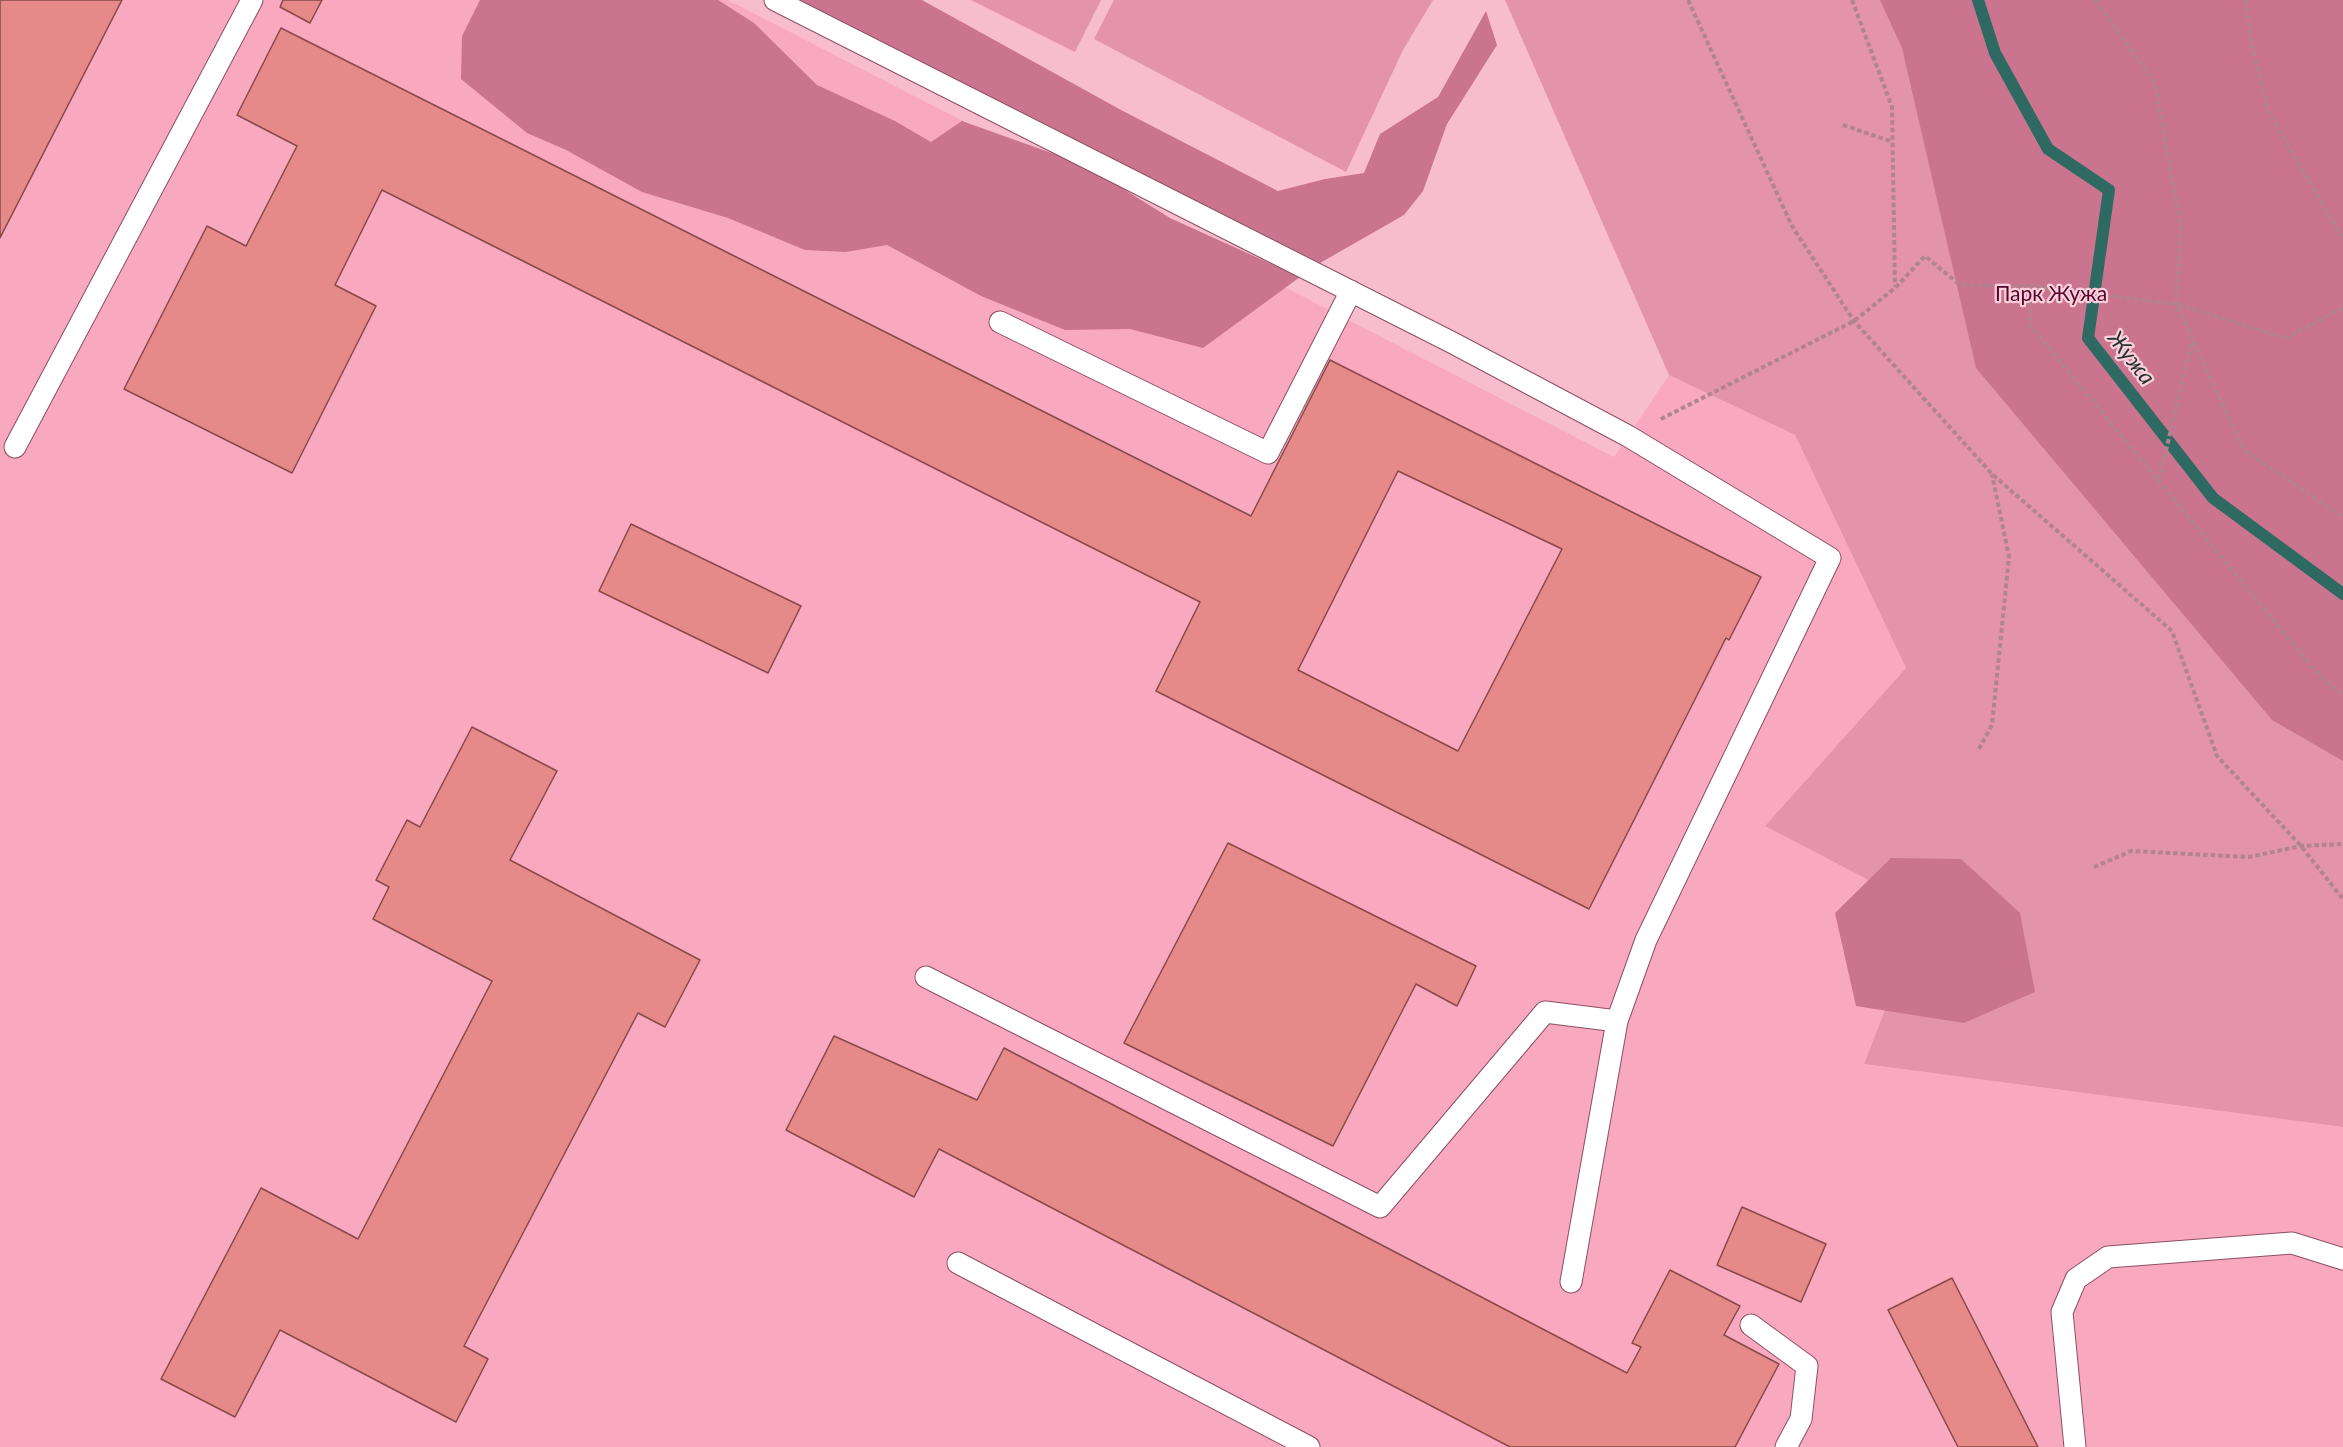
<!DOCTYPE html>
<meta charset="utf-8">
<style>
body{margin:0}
canvas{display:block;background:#f7bdcd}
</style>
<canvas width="2343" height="1447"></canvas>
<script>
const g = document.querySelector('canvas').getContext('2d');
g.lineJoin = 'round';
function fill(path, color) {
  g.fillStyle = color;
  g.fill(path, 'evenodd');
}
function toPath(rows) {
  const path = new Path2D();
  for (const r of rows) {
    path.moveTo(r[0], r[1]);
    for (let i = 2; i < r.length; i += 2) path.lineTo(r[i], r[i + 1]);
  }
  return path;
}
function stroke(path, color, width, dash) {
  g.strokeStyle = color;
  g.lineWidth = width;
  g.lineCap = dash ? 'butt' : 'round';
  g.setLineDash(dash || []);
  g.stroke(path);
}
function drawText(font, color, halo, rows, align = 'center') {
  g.font = font + ' Lato,sans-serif';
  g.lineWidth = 4.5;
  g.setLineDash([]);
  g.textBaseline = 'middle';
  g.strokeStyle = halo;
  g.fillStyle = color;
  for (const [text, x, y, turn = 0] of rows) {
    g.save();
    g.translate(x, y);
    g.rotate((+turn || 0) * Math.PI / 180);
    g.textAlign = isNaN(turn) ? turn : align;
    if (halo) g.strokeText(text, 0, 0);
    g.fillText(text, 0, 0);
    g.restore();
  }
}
fill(toPath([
 [0,0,728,0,1614,457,1669,375,1795,435,1906,668,1765,826,1924,909,1864,1064,2343,1127,2343,1447,0,1447]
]), '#f8a9c0');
fill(toPath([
 [971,0,1101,0,1075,52],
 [1114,0,1433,0,1403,50,1346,172,1094,39],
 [1505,0,2343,0,2343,1127,1864,1064,1924,909,1765,826,1906,668,1795,435,1669,375]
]), '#e394ac');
fill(toPath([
 [480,0,718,0,754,23,817,85,895,121,931,142,962,121,1085,165,1170,218,1300,277,1203,348,1130,329,1065,330,981,296,887,245,846,252,805,250,728,218,642,192,566,150,527,133,461,79,462,36],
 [796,0,922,0,1121,110,1278,191,1325,179,1364,173,1380,134,1438,97,1486,11,1497,45,1447,124,1423,191,1404,215,1320,263],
 [1880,0,2343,0,2343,761,2272,720,1976,368,1902,48],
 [1891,858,1961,859,2020,913,2035,992,1964,1023,1856,1006,1835,913]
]), '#cb748f');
stroke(toPath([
 [1978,0,1995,53,2048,149,2109,190,2088,338,2213,498,2343,594]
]), '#2f6a62', 12);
const building = toPath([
 [0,0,122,0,0,238,0,0],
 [283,0,322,0,310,23,280,7,283,0],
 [281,28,1251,516,1330,360,1761,577,1729,640,1726,638,1589,909,1156,691,1200,602,382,190,335,285,376,306,292,473,124,389,207,226,246,246,297,146,237,115,281,28],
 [1398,471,1562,549,1458,751,1298,670,1398,471],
 [631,524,801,606,768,673,599,591,631,524],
 [472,727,557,771,510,860,700,960,665,1027,638,1013,464,1346,488,1359,456,1422,280,1330,235,1417,161,1379,261,1188,358,1239,492,981,373,919,389,887,376,880,407,820,420,827,472,727],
 [1228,843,1476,966,1457,1006,1416,984,1333,1146,1124,1043,1228,843],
 [834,1036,977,1100,1004,1048,1627,1373,1641,1347,1632,1343,1670,1270,1740,1306,1724,1335,1779,1364,1735,1447,1510,1447,939,1149,914,1197,786,1130,834,1036],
 [1742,1207,1826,1244,1801,1302,1717,1265,1742,1207],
 [1952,1278,2038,1447,1958,1447,1888,1310,1952,1278]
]);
fill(building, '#e58989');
stroke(building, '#894949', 1.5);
const lane = toPath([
 [775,0,1453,343,1628,436,1830,558,1646,940,1617,1021,1545,1012,1380,1207,926,977],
 [1000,322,1268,453,1351,291],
 [15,447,252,0],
 [958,1263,1309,1447],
 [1571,1282,1617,1021],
 [1751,1325,1807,1366,1801,1419,1786,1447],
 [2075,1447,2062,1312,2076,1279,2108,1257,2292,1243,2343,1259]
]);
stroke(lane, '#8e4f63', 23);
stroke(toPath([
 [1688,0,1792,226,1854,321,1992,474,2172,631,2217,756,2301,846,2343,899],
 [1852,0,1892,107,1895,287],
 [2095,0,2155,83,2181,228,2176,304,2244,450,2343,517],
 [2246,0,2250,36,2268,111,2343,239],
 [1843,125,1893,142],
 [2031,286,2030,325,2317,673,2343,695],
 [1661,419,1854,321,1895,288,1925,256,1960,285,2031,286,2176,304,2286,338,2343,308],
 [2159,480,2192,341],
 [1979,749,1992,725,2009,557,1992,474],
 [2094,867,2131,851,2249,857,2301,846,2343,844]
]), '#b28390', 4, [4.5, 3]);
stroke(lane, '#fff', 21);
drawText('21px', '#56052b', '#fbcfdb', [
 ["Парк Жужа",2051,294]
]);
drawText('italic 22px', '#1e332f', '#fbcfdb', [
 ["Жужа",2131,358,52]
]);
</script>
